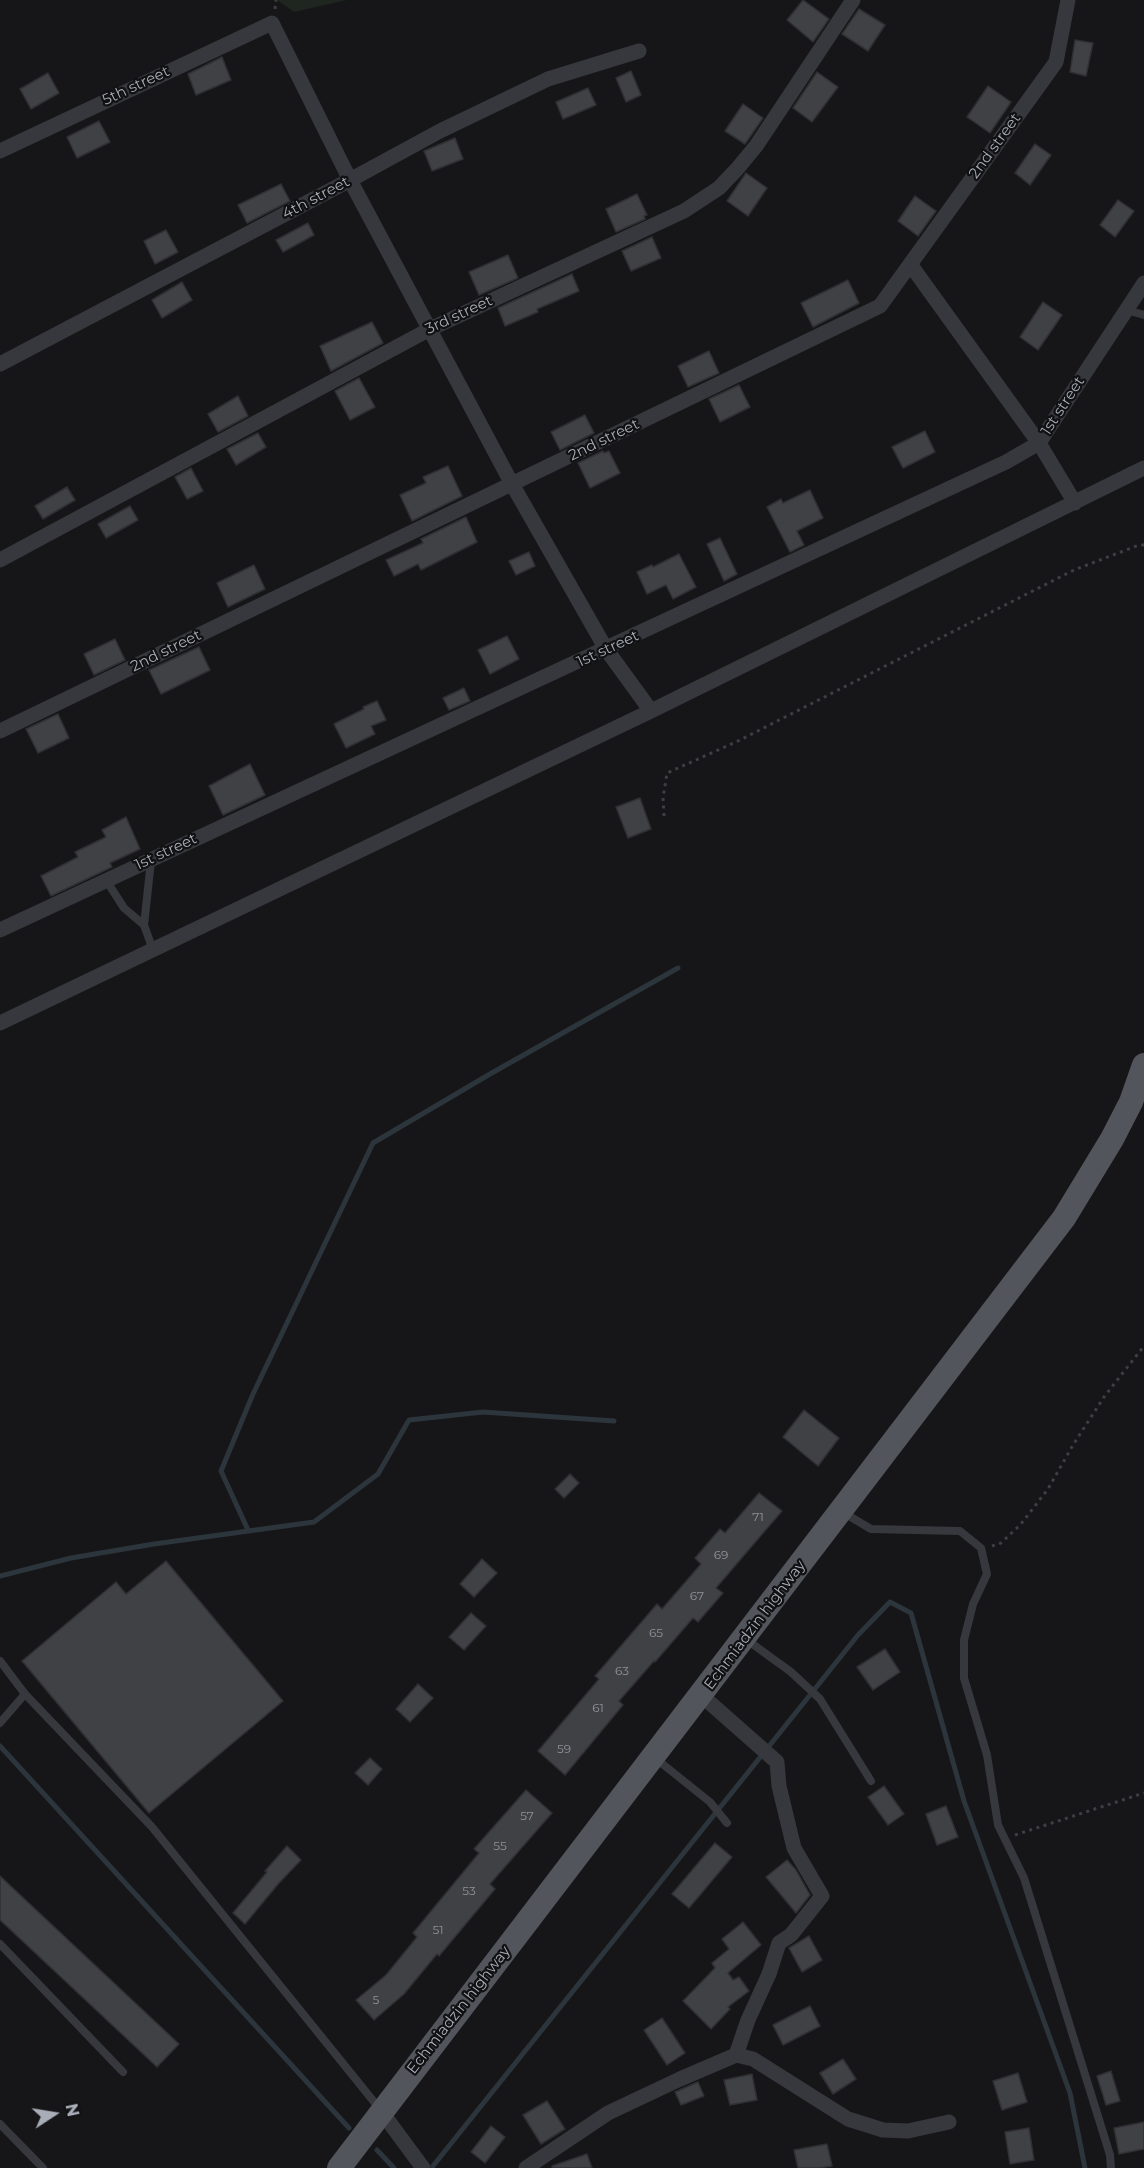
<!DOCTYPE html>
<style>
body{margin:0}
#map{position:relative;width:1144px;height:2168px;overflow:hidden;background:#161618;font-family:Montserrat,sans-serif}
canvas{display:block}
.north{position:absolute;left:24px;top:2084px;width:60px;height:60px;-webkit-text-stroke:4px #111113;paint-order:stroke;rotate:78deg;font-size:16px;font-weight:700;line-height:24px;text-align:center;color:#a8adb8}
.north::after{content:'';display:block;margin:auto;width:21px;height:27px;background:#a8adb8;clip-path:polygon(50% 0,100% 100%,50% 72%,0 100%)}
</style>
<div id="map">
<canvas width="1144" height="2168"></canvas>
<div class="north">N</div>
</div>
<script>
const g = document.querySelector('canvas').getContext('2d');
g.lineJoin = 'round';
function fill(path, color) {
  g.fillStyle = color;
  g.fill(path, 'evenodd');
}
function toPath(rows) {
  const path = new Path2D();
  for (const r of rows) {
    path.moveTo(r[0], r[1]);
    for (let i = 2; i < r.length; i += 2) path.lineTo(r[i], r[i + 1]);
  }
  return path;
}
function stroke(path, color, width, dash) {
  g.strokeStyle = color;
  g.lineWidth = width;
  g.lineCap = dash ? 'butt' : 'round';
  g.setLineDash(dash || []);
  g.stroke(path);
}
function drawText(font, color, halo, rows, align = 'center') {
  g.font = font + ' Montserrat,sans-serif';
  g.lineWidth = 4.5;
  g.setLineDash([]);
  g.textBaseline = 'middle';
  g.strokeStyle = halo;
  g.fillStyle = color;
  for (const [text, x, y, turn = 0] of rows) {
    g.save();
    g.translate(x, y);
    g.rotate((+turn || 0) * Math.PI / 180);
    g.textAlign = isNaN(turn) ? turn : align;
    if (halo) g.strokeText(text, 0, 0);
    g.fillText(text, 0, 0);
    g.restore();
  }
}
fill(toPath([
 [277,0,347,0,294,12]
]), '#1e261f');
stroke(toPath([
 [248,1530,221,1471,253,1394,373,1143,490,1074,678,968],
 [0,1576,71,1558,154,1544,314,1522,378,1474,409,1420,483,1412,614,1421],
 [0,1746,349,2128],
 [377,2150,394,2168],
 [433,2166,858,1635,890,1602,911,1613,964,1801,1070,2093,1085,2168]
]), '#2c353c', 5);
const building = toPath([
 [803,0,829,19,813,42,787,20,803,0],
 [859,9,885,25,868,51,842,34,859,9],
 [1075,40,1093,43,1086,76,1070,72,1075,40],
 [222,57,231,80,196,95,188,74,222,57],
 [631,71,641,95,626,102,616,78,631,71],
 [817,72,838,87,812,122,793,108,817,72],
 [48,73,59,93,31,109,20,89,48,73],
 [988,86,1011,102,990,133,967,117,988,86],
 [588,88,596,105,563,119,556,102,588,88],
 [743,104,763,118,745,144,725,131,743,104],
 [99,121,110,142,77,158,67,137,99,121],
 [455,138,463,159,432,171,424,151,455,138],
 [1035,144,1051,155,1030,185,1015,173,1035,144],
 [746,173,767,188,748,216,727,201,746,173],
 [281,184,290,201,247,223,238,205,281,184],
 [637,194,647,215,644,216,645,219,616,232,606,209,637,194],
 [915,196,936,211,918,236,898,221,915,196],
 [1118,200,1134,211,1115,237,1100,225,1118,200],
 [308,223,314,235,283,252,276,240,308,223],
 [166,230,178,252,155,264,144,241,166,230],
 [652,237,661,258,631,271,622,251,652,237],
 [508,255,518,278,479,295,469,272,508,255],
 [572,274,579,291,537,309,538,312,505,326,498,308,572,274],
 [848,280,859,303,813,327,801,303,848,280],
 [182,282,192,300,162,318,152,300,182,282],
 [1043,302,1062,315,1038,350,1020,337,1043,302],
 [372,322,383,343,331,371,320,346,372,322],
 [709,351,719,373,688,387,678,366,709,351],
 [359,378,375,407,350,420,335,391,359,378],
 [739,385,750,407,720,422,709,399,739,385],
 [238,396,248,416,218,432,208,414,238,396],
 [585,415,594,433,560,450,551,432,585,415],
 [925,431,935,452,903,468,892,447,925,431],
 [258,433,266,447,236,465,227,449,258,433],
 [603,451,604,453,609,451,620,473,590,488,578,463,603,451],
 [448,466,462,496,412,521,400,495,426,483,423,477,448,466],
 [191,468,203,491,187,499,175,477,191,468],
 [67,487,75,500,43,519,35,506,67,487],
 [810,490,823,518,797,531,804,545,790,552,767,507,781,499,783,503,810,490],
 [130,506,138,520,106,538,98,524,130,506],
 [466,517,477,542,421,570,418,564,394,576,386,560,423,543,421,539,466,517],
 [720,538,737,574,724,581,707,544,720,538],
 [529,552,535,566,516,575,509,561,529,552],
 [679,554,696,587,673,599,666,585,647,594,637,572,652,565,653,567,679,554],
 [254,565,265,589,228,607,217,583,254,565],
 [507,636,519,659,490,674,478,650,507,636],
 [115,639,125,660,94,675,84,654,115,639],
 [199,647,210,670,161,694,149,670,199,647],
 [464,688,470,701,449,710,443,698,464,688],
 [377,701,386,720,371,726,375,734,346,748,334,724,364,709,363,707,377,701],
 [58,714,69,738,38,753,26,729,58,714],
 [250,764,265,795,223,815,209,786,250,764],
 [640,798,651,829,628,838,616,807,640,798],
 [126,817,140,849,110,863,112,867,51,896,41,876,78,857,75,852,106,837,102,830,126,817],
 [804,1410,839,1438,818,1466,783,1437,804,1410],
 [570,1474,579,1483,564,1498,555,1489,570,1474],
 [759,1493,782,1511,716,1588,723,1593,698,1622,693,1618,655,1662,654,1661,619,1701,623,1705,565,1775,538,1751,599,1679,595,1676,657,1604,662,1609,701,1564,695,1558,720,1529,725,1533,759,1493],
 [482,1559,497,1573,474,1597,460,1584,482,1559],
 [166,1561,283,1701,149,1813,22,1661,116,1582,126,1594,166,1561],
 [471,1613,486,1626,464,1650,449,1637,471,1613],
 [885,1649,900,1672,873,1690,857,1667,885,1649],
 [418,1684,433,1698,410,1722,396,1709,418,1684],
 [370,1758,382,1769,368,1785,355,1773,370,1758],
 [884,1786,904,1814,888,1825,868,1797,884,1786],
 [526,1790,552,1813,490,1884,495,1889,439,1956,437,1954,404,1994,374,2020,356,2000,386,1975,417,1937,413,1933,479,1853,474,1849,526,1790],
 [946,1806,958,1837,937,1845,926,1814,946,1806],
 [715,1843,732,1857,689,1908,672,1894,715,1843],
 [287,1846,301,1860,279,1883,245,1924,233,1913,267,1872,265,1871,287,1846],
 [787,1860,796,1870,810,1895,796,1913,766,1877,787,1860],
 [0,1876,179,2044,157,2067,0,1920,0,1876],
 [743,1922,761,1945,728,1973,733,1980,739,1977,749,1991,728,2007,730,2009,711,2029,683,2001,715,1968,712,1963,729,1949,722,1939,743,1922],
 [809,1936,822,1960,802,1972,789,1948,809,1936],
 [810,2006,820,2026,783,2045,773,2025,810,2006],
 [662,2018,685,2053,667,2065,644,2030,662,2018],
 [843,2059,856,2079,833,2094,820,2073,843,2059],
 [1111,2071,1120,2101,1106,2105,1097,2076,1111,2071],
 [1018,2073,1027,2102,1002,2110,993,2081,1018,2073],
 [752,2074,757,2100,730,2105,724,2080,752,2074],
 [698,2082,704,2096,681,2105,675,2092,698,2082],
 [547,2101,565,2129,541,2144,523,2115,547,2101],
 [1144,2122,1144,2149,1119,2154,1114,2128,1144,2122],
 [491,2126,505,2137,485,2163,471,2152,491,2126],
 [1029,2128,1034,2160,1010,2164,1005,2132,1029,2128],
 [827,2144,832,2166,819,2168,798,2168,794,2150,827,2144],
 [587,2154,592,2168,552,2168,552,2166,587,2154]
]);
fill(building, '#404145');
stroke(building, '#303034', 1.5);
stroke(toPath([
 [275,9,276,0],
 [664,816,663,798,667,773,738,741,1074,570,1139,545,1144,545],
 [992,1546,1001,1543,1021,1524,1048,1489,1073,1445,1104,1397,1144,1346],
 [1015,1835,1144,1793]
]), '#3d3f44', 3, [3, 4.5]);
stroke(toPath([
 [1126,310,1144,315],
 [151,861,144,925,153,950],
 [106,880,124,908,144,925],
 [844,1513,871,1529,960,1531,981,1548,987,1574,973,1604,964,1640,964,1678,987,1755,998,1825,1024,1878,1110,2155,1111,2168],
 [747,1640,791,1672,820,1699,871,1781],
 [0,1661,25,1694],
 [0,1723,25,1694,152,1827,379,2108],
 [655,1758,710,1802,727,1823],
 [0,1944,123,2072],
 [0,2124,43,2168]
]), '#37383d', 8);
stroke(toPath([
 [0,151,272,23,350,180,512,484,606,649,651,711],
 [910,264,1039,443,1075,503],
 [0,364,350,180,440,131,548,79,639,51],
 [0,560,430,329,684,211,719,188,737,169,756,146,853,0],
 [0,731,880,306,1056,62,1068,0],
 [0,930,1006,462,1039,443,1144,283],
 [0,1023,651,711,1144,468],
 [701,1695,777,1762,779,1786,794,1848,822,1896,791,1935,779,1943,769,1974,748,2020,736,2055],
 [381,2111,423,2168],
 [526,2168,608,2113,680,2079,736,2055,753,2059,848,2119,883,2130,908,2131,949,2122]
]), '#37383d', 15);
stroke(toPath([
 [339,2168,1064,1218,1112,1139,1131,1102,1144,1065]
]), '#53555c', 24);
drawText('12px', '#8e929b', null, [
 ["71",758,1517],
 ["69",721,1555],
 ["67",697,1596],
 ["65",656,1633],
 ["63",622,1671],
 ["61",598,1708],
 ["59",564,1749],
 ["57",527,1816],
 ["55",500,1846],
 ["53",469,1891],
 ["51",438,1930],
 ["5",376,2000]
]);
drawText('15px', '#a8adb8', '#111113', [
 ["5th street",136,86,-25],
 ["2nd street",995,146,-54],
 ["4th street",316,198,-28],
 ["3rd street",459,315,-25],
 ["1st street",1063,406,-57],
 ["2nd street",604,440,-26],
 ["1st street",608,649,-25],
 ["2nd street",166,651,-26],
 ["1st street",166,852,-25],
 ["Echmiadzin highway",755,1625,-53],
 ["Echmiadzin highway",459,2010,-52]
]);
</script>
